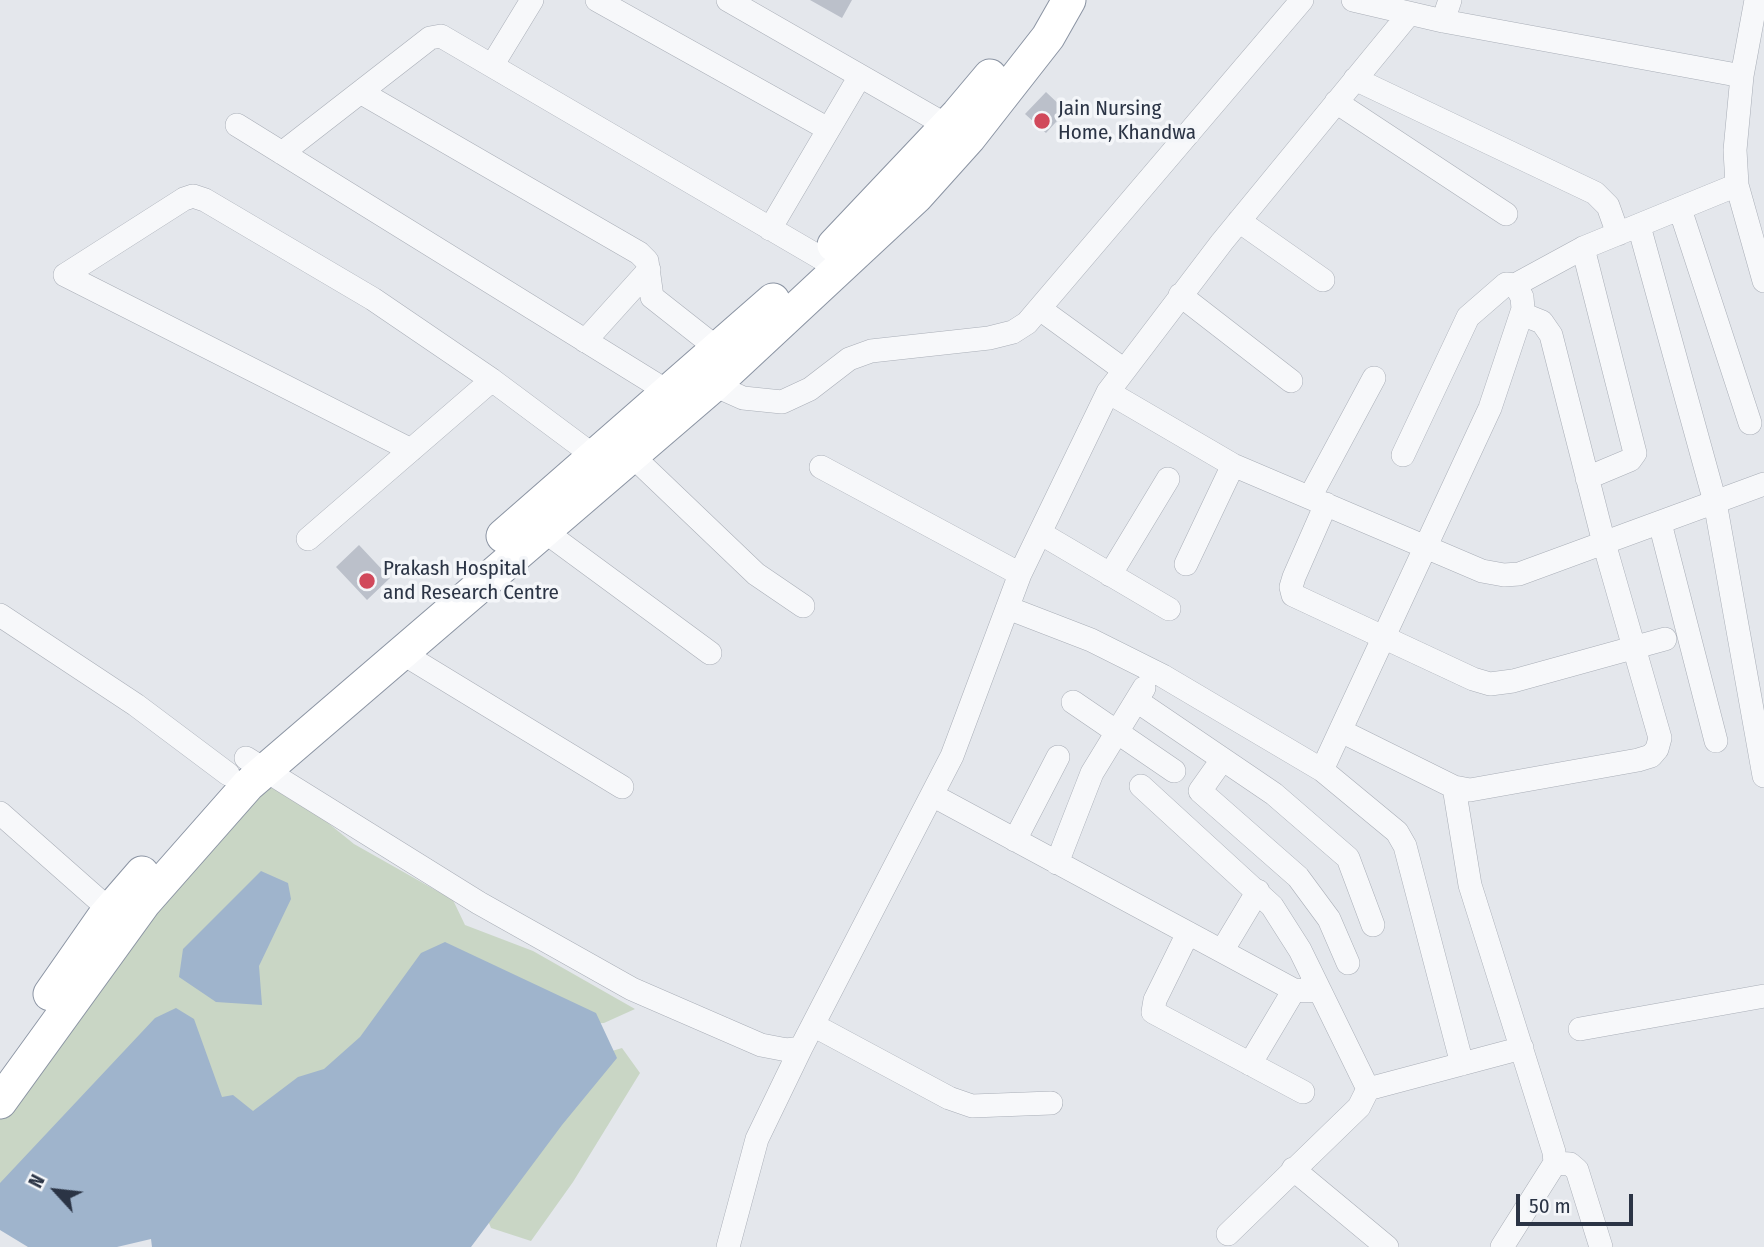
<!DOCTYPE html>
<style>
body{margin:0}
#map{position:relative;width:1764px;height:1247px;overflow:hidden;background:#e4e7ec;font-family:"Fira Sans Condensed",sans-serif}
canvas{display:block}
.north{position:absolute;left:21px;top:1156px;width:70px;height:70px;-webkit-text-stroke:5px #f4f6f9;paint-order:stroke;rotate:297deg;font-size:19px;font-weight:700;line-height:28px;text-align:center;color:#2b3445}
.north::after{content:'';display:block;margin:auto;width:24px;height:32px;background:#2b3445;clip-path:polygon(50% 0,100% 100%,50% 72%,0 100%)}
.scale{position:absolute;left:1516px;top:1194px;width:117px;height:32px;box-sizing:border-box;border:4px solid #2b3445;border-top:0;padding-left:9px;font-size:21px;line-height:24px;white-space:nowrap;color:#2b3445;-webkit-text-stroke:5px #f4f6f9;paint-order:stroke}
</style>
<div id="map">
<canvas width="1764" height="1247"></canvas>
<div class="north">N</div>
<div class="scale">50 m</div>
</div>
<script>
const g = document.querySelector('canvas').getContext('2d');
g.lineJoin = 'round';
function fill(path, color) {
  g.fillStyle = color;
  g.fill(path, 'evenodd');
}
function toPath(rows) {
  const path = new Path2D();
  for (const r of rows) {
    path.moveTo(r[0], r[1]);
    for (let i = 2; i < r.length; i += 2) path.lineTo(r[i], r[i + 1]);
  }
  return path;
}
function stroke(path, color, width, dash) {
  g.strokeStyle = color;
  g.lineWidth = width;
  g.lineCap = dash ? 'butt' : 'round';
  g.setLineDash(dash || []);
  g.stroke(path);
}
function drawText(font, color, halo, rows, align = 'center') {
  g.font = font + ' "Fira Sans Condensed",sans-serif';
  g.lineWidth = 7;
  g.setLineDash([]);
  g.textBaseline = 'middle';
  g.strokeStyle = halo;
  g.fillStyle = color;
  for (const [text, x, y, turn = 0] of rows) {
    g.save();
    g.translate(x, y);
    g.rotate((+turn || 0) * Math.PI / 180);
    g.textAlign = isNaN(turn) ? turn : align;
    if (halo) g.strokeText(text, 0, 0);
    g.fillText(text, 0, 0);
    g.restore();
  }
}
fill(toPath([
 [263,783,296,797,354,844,453,900,465,925,533,951,635,1009,604,1023,583,1024,417,1011,257,1123,0,1187,0,1112,234,805],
 [622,1048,640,1073,573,1182,531,1241,491,1228,483,1208,582,1060]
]), '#c9d6c5');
fill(toPath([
 [261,871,288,883,291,899,259,966,262,1005,216,1002,179,977,183,949],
 [445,942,596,1013,617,1058,562,1125,471,1247,152,1247,151,1239,117,1247,28,1247,0,1230,0,1183,155,1018,176,1008,194,1019,222,1097,233,1095,253,1111,298,1077,324,1069,360,1037,421,953]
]), '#9fb4cc');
fill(toPath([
 [810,0,852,0,842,18],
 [1046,92,1066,111,1046,133,1025,114],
 [359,545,390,578,367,600,336,567]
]), '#bbc0ca');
const minor = toPath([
 [597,0,828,129],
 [728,0,958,132],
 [1353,0,1443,21,1742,76],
 [1756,0,1742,76,1735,150,1737,185,1764,281],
 [1443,21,1450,0],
 [493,64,532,0],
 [1355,79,1595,193,1608,206,1618,234],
 [362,93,639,253,647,261,652,297,718,349],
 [1336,102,1506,214],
 [237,125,678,398],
 [282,153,430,38,441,36,838,268],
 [1680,209,1750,423],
 [1239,221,1323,280],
 [1639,226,1715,502,1764,776],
 [770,229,860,76],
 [1583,248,1635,453,1630,460,1587,478],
 [65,275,184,199,193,196,205,200,373,299,492,380,594,456],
 [65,275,411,450],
 [1180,295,1291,381],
 [1040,309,1124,370],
 [585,341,649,270],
 [714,385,743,398,782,402,810,389,849,359,871,351,989,338,1013,332,1027,323,1302,0],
 [1108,392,1233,465,1482,571,1504,575,1519,574,1764,484],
 [622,446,756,574,803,606],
 [1403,455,1468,317,1506,284,1515,285,1583,248,1737,185],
 [821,467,1020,574],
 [1310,497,1374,378],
 [1326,504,1294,577,1291,587,1293,595,1473,679,1490,684,1513,681,1665,639],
 [532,522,710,653],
 [1660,523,1716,741],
 [1040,533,1169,609],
 [308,539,492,380],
 [1186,564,1233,465],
 [1110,575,1168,479],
 [1008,608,1091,640,1163,676,1322,770,1397,832,1405,846,1462,1064],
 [0,615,136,705,228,774],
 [402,653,622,787],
 [1137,701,1274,794,1348,858,1373,925],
 [1073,702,1174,771],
 [1341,731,1454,787,1470,790,1638,760,1651,756,1657,749,1660,738,1604,543,1551,335,1542,322,1522,314],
 [246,758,479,903,632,989,761,1045,787,1050,801,1048,952,756,1020,574,1108,392,1222,242,1409,14],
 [1222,760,1200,791,1298,877,1329,919,1348,963],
 [1322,770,1490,408,1523,309,1522,297,1515,285],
 [1141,786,1272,906,1300,950,1368,1089,1359,1107,1228,1234],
 [1454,787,1470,885,1554,1152,1555,1163,1502,1247],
 [932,795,1294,990,1320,991],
 [0,813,120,919],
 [1015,840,1058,757],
 [1057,863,1092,773,1144,688],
 [1188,933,1155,1000,1153,1012,1303,1092],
 [1222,951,1258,891],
 [815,1026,949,1098,972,1106,1051,1103],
 [1580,1029,1764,996],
 [1250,1064,1294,990],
 [1368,1089,1522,1048],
 [1555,1163,1570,1164,1577,1170,1601,1247],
 [1293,1169,1387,1247],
 [728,1247,757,1139,801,1048]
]);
const highway = toPath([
 [834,245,958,114,990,76],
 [503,536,773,300],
 [50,994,103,918,142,873],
 [0,1102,144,903,248,785,714,385,916,197,969,138,1048,37,1069,0]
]);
stroke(minor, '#a9aeb7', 24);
stroke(highway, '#8b94a3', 35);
stroke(minor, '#f7f8fa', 23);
stroke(highway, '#fff', 33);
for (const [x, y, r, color] of [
 [1042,121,9,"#d1495b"],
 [367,581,9,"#d1495b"]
]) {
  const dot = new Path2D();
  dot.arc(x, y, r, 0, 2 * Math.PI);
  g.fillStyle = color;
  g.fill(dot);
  stroke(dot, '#f4f6f9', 2.5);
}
drawText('21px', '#2b3445', '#f4f6f9', [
 ["Jain Nursing",1058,109],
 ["Home, Khandwa",1058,133],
 ["Prakash Hospital",383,569],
 ["and Research Centre",383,593]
], 'left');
</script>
